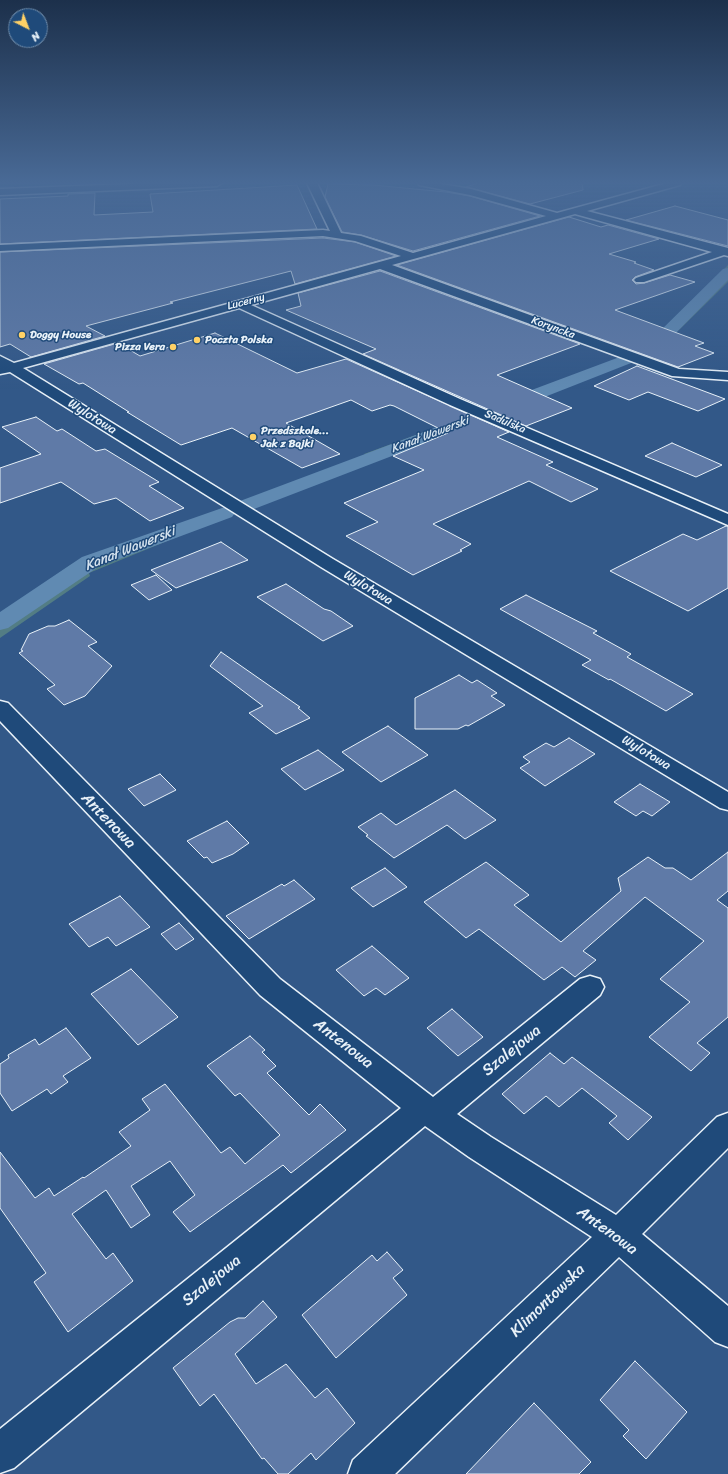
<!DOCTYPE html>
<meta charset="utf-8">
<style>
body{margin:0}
#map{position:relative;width:728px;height:1474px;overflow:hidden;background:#325888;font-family:Sriracha,sans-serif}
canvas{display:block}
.north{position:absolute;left:8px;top:8px;width:40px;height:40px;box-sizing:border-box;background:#1f4a7a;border:1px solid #6f8dac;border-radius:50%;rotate:138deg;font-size:11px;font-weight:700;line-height:16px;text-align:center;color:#e8f1f8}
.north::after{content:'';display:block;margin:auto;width:14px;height:18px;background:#ffd166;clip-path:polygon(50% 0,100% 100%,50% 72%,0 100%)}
</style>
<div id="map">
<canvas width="728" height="1474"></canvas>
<div class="north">N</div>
</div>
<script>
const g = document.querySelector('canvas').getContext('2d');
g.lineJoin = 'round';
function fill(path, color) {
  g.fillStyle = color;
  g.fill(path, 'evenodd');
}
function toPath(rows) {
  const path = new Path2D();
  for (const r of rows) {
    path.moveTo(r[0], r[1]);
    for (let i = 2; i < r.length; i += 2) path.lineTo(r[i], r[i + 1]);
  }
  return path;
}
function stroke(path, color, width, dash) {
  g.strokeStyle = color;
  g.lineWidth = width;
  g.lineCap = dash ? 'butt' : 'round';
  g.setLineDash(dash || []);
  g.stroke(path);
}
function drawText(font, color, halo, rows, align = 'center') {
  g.font = font + ' Sriracha,sans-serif';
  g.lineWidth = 3;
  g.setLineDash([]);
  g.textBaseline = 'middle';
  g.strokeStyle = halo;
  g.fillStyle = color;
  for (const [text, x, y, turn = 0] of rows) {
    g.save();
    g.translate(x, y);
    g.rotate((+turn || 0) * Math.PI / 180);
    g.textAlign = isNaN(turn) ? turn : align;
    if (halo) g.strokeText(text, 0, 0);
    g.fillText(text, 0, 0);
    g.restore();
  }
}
fill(toPath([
 [728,265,728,282,681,328,662,345,646,354,641,356,634,354,653,342],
 [620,358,631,362,499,412,490,409],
 [473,414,484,419,250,507,243,503,366,456,364,454],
 [223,508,233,514,89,573,90,576,0,638,0,614,72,564]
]), '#537d84');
fill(toPath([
 [728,268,728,280,663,346,647,357,641,359,635,357,633,354,635,351,651,340,723,269,728,268],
 [625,355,631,357,633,360,631,363,509,411,503,412,497,411,494,407,497,403,625,355],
 [477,412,483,413,486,417,483,421,254,509,247,511,240,509,237,505,240,501,477,412],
 [225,507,232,509,235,513,232,517,98,567,8,628,0,630,0,612,82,557,225,507]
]), '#608ab2');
const building = toPath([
 [478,183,582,183,583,190,530,204,466,187,478,183],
 [328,184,373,185,446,192,470,196,540,216,413,251,361,235,342,232,325,197,328,184],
 [297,185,317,229,0,244,0,199,68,196,68,194,95,193,94,215,153,212,150,194,297,185],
 [675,206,728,220,728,246,626,220,675,206],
 [569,217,601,227,608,225,659,239,609,254,636,262,634,263,654,270,635,277,632,280,636,284,644,283,670,275,695,282,615,310,704,343,695,346,714,353,678,367,397,265,569,217],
 [323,238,355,242,396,256,295,284,291,271,170,302,173,303,86,326,105,336,31,357,10,344,0,347,0,252,323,238],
 [380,271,580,344,497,375,572,408,526,426,363,354,376,349,286,310,301,306,298,293,380,271],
 [215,333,297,373,346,359,509,432,497,437,553,462,546,465,598,489,571,502,529,481,433,524,471,544,460,550,462,551,413,575,346,536,378,522,344,503,424,470,393,456,448,433,394,406,390,405,372,411,351,400,286,423,340,454,302,468,232,428,181,445,127,412,129,412,83,383,79,384,44,364,118,343,140,356,215,333],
 [637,366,725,399,698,411,648,392,629,400,594,386,637,366],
 [36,417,57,431,62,429,96,451,105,449,159,482,149,486,184,508,150,521,116,498,94,504,61,482,0,503,0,468,41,454,2,427,36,417],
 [672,443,722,465,696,477,645,456,672,443],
 [726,526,728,526,728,588,688,611,610,571,683,534,697,540,726,526],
 [221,542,248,560,176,588,151,570,221,542],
 [156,575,172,590,149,600,131,585,156,575],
 [286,584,324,609,331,611,353,626,323,641,257,597,286,584],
 [526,595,597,631,593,633,631,654,627,657,693,694,666,711,610,679,609,680,582,665,591,660,500,609,526,595],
 [69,620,97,642,88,646,112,666,85,696,64,705,47,689,55,685,19,653,23,651,21,650,29,634,48,626,55,626,69,620],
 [221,652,300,707,298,708,310,718,276,734,249,713,263,706,210,666,221,652],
 [459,675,472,683,477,680,497,693,491,696,505,705,468,726,466,725,458,729,415,729,415,698,459,675],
 [388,726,428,755,381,782,342,752,388,726],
 [569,738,595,754,545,786,520,768,530,762,523,757,546,743,554,747,569,738],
 [318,750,344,770,305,790,281,769,318,750],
 [160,774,176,790,144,806,128,789,160,774],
 [640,784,670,802,652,816,643,811,636,816,614,802,640,784],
 [455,790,496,820,465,839,447,825,394,858,366,836,368,835,358,827,381,813,396,825,455,790],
 [227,821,249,843,233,854,212,863,207,857,204,858,187,841,227,821],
 [728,852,728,891,717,900,728,908,728,1017,697,1043,710,1053,691,1071,649,1037,690,1002,660,979,704,941,645,897,583,951,596,960,575,977,562,967,544,980,479,929,466,938,424,902,486,862,529,895,514,905,561,942,621,891,618,878,648,857,665,868,673,868,691,880,728,852],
 [385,868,407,887,373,907,351,888,385,868],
 [294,880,315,899,249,939,226,916,282,884,284,886,294,880],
 [120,896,150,927,116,946,108,937,89,947,69,924,120,896],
 [179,923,194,939,176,950,161,934,179,923],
 [372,946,409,978,385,995,376,988,364,996,336,970,372,946],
 [131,969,178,1017,138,1045,91,994,131,969],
 [452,1009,483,1037,458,1056,427,1028,452,1009],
 [66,1028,91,1058,63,1076,68,1082,51,1094,47,1089,12,1111,0,1093,0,1064,9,1058,8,1055,35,1039,39,1045,66,1028],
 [250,1036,265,1050,262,1052,276,1066,267,1073,309,1115,320,1104,346,1130,291,1173,283,1165,190,1232,173,1212,195,1195,170,1161,131,1186,150,1215,131,1228,106,1190,72,1214,106,1259,113,1253,133,1281,68,1332,34,1282,46,1273,0,1208,0,1152,35,1198,49,1188,54,1196,83,1177,84,1178,131,1146,119,1132,150,1110,142,1099,165,1084,221,1153,230,1147,245,1164,280,1135,240,1093,235,1096,207,1066,250,1036],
 [550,1053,564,1064,572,1057,652,1117,628,1140,609,1123,617,1116,582,1088,559,1107,546,1096,524,1114,502,1094,550,1053],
 [387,1252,403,1270,393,1278,407,1295,336,1358,302,1315,372,1255,377,1261,387,1252],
 [263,1301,277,1317,235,1354,256,1384,286,1364,315,1398,327,1388,355,1423,316,1460,311,1453,288,1474,278,1474,264,1458,262,1459,214,1394,200,1406,173,1368,230,1322,238,1318,245,1318,263,1301],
 [635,1361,687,1412,646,1459,623,1436,629,1430,600,1400,635,1361],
 [534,1403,591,1462,579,1474,466,1474,534,1403]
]);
fill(building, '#5f7aa7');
stroke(building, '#e8f1f8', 1);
const minor = toPath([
 [155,183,222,183,217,186,0,195,0,189,155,183],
 [307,183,317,183,341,233,361,236,413,253,546,216,470,195,419,185,418,183,436,183,471,189,557,213,667,183,681,183,680,185,587,211,728,248,728,256,724,255,644,282,636,282,634,280,636,278,712,252,575,214,392,265,679,369,728,372,728,380,672,376,380,269,251,305,460,399,728,514,728,525,450,405,239,308,23,368,333,559,728,792,728,810,720,808,321,567,10,372,0,374,0,356,14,363,401,256,355,241,323,236,0,251,0,245,323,230,330,231,307,183],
 [0,701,8,703,280,979,433,1097,580,979,590,976,600,979,604,987,600,995,457,1114,491,1137,616,1215,717,1117,728,1113,728,1148,642,1234,728,1306,728,1347,715,1342,619,1257,395,1474,348,1474,353,1460,592,1237,469,1157,425,1126,14,1468,0,1473,0,1429,401,1108,260,995,0,721,0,701]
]);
stroke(minor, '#e8f1f8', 3);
fill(minor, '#1f4a7a');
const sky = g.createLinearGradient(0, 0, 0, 389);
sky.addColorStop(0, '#1c304b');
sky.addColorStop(0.47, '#496a96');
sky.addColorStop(1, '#496a9600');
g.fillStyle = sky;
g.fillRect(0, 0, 728, 389);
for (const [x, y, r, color] of [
 [22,335,4,"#ffd166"],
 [197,340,4,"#ffd166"],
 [173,347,4,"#ffd166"],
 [253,437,4,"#ffd166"]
]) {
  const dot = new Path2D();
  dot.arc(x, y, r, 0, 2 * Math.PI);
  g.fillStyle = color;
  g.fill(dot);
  stroke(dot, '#1f4a7a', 1.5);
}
drawText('11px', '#e8f1f8', '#1f4a7a', [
 ["Lucerny",246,302,-15],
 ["Koryncka",553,328,20],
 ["Sadulska",505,422,23]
]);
drawText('bold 11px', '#e8f1f8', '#1f4a7a', [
 ["Doggy House",30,335],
 ["Poczta Polska",205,340],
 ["Pizza Vera",165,347,"right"],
 ["Przedszkole...",261,431],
 ["Jak z Bajki",261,444]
], 'left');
drawText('italic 12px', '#d4e2ee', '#1f4a7a', [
 ["Kanał Wawerski",430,435,-21]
]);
drawText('13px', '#e8f1f8', '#1f4a7a', [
 ["Wylotowa",92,417,32],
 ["Wylotowa",368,588,31],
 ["Wylotowa",646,753,31]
]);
drawText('italic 14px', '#d4e2ee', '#1f4a7a', [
 ["Kanał Wawerski",130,549,-22]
]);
drawText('16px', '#e8f1f8', '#1f4a7a', [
 ["Antenowa",108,821,46],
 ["Antenowa",343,1044,38],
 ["Szalejowa",512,1051,-39],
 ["Antenowa",607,1231,36],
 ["Szalejowa",212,1281,-39],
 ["Klimontowska",548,1301,-44]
]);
</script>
